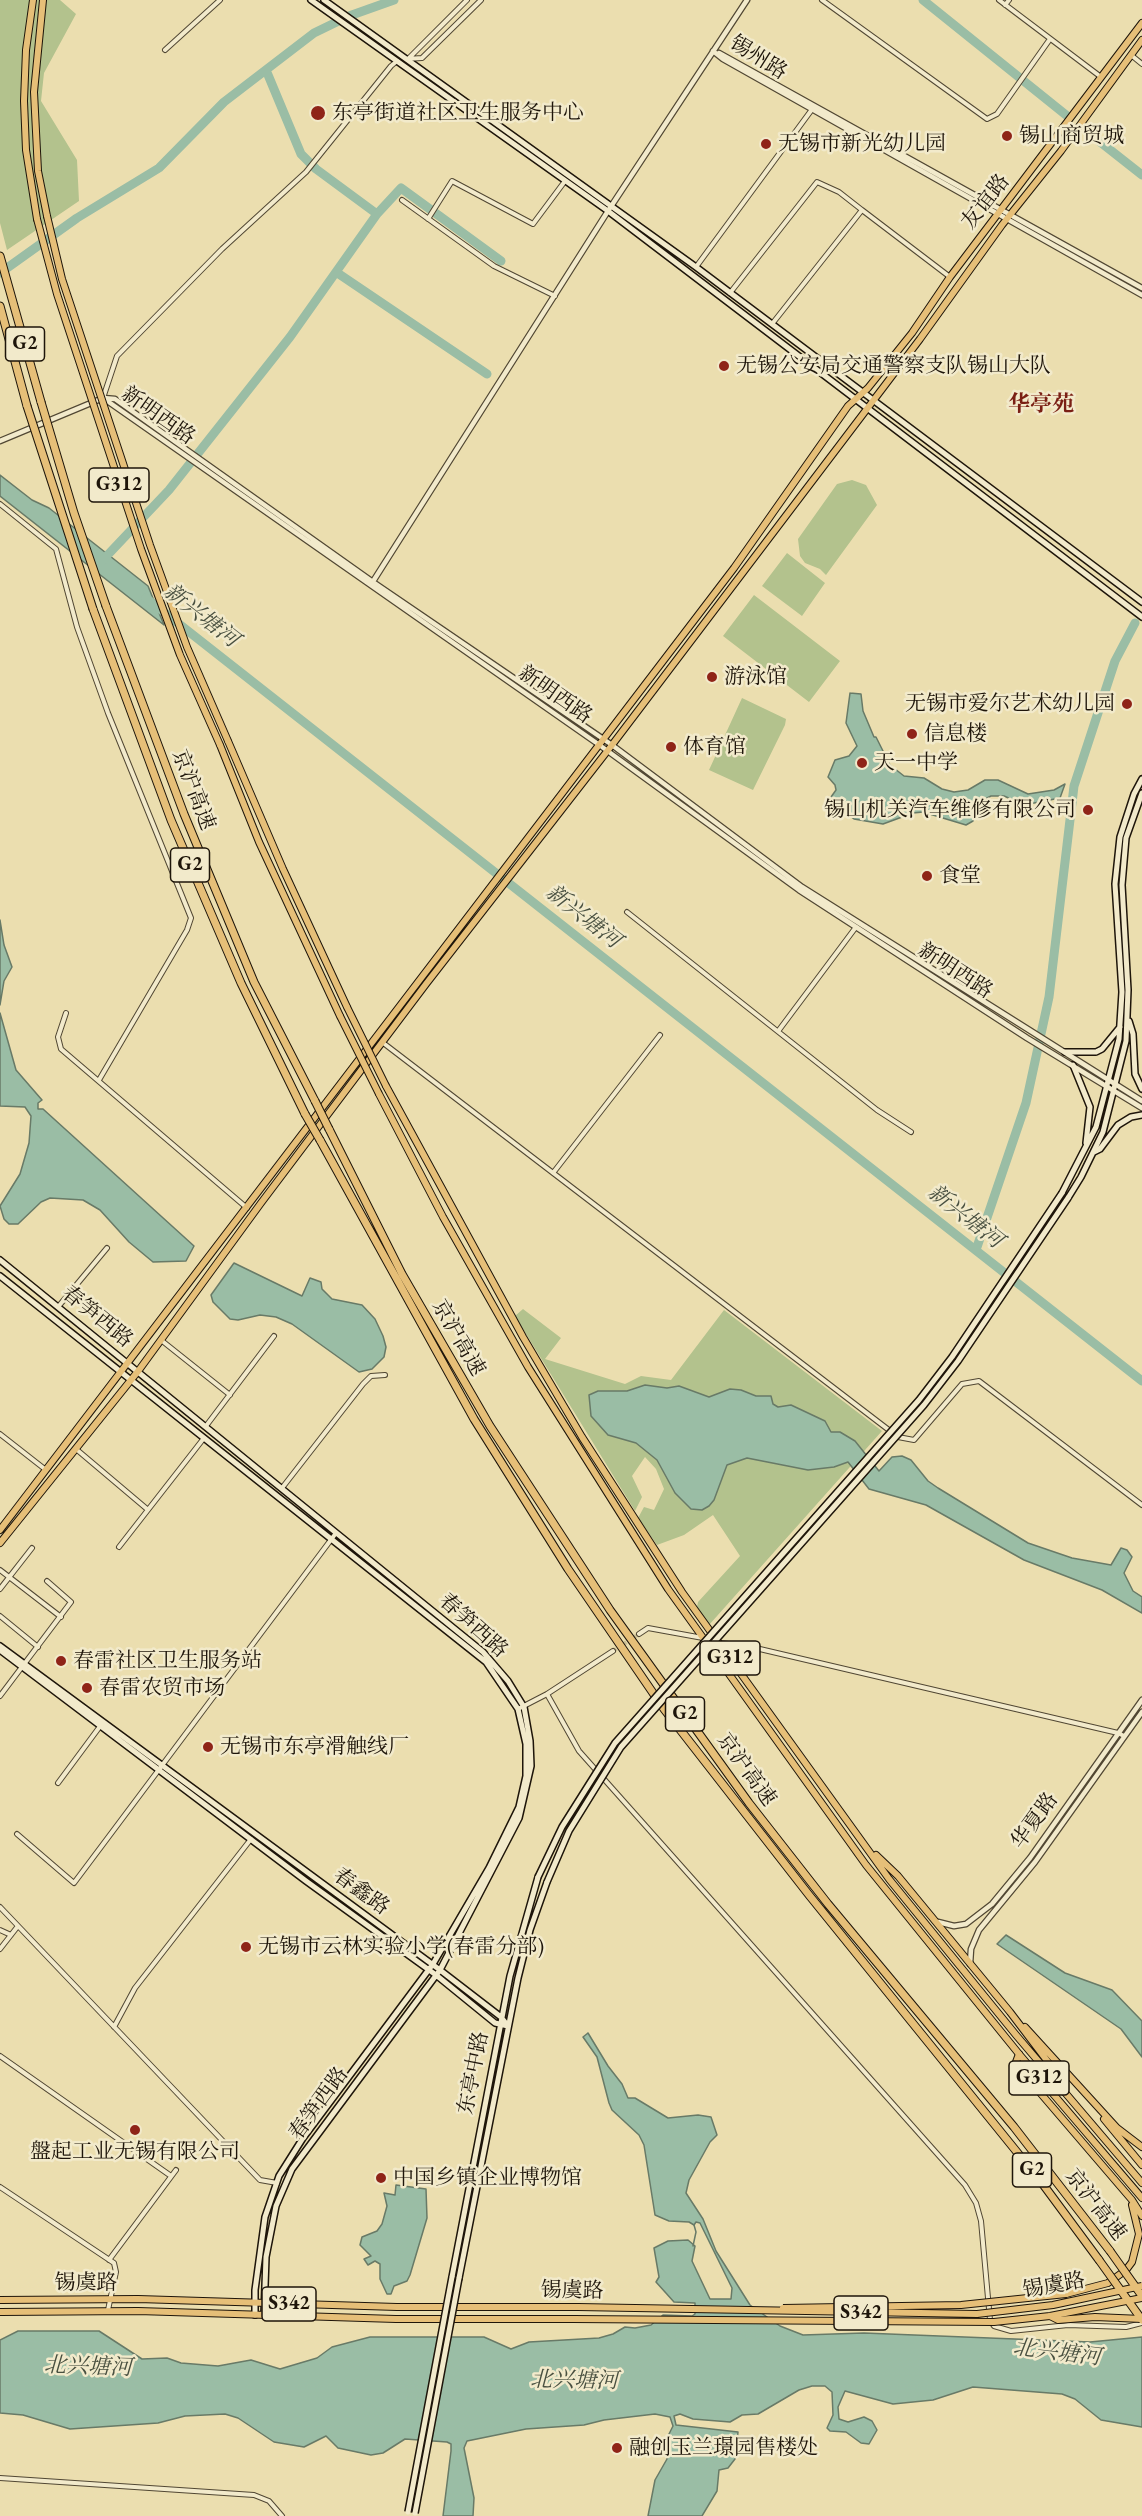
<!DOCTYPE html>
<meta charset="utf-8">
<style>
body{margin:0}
canvas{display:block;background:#ebdeaf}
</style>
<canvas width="1142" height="2516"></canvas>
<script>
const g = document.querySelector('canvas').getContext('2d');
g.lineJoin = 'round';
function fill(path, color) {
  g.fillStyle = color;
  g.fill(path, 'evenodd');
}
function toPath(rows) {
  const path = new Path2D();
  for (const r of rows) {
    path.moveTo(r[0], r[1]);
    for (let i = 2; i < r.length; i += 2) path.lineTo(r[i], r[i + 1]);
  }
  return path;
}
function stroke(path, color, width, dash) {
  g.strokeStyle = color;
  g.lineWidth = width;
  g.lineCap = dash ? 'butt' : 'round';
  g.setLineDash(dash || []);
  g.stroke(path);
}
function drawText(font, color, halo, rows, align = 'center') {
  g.font = font + ' "EB Garamond","Noto Serif SC",serif';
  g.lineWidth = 5;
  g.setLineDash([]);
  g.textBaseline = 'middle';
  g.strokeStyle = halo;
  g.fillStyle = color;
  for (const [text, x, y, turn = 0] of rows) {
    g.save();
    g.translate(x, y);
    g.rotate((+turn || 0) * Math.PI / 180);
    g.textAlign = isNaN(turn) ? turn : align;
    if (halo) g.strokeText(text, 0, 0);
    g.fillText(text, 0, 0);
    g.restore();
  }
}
fill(toPath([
 [0,0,60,0,76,14,44,73,41,101,77,160,79,201,7,250,0,223],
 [852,480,866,485,877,505,826,575,820,569,805,563,800,556,798,539,837,484],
 [787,553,825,583,802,616,762,586],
 [754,595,840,661,809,702,723,636],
 [742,698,786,719,785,725,753,790,709,770],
 [523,1309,561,1338,545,1359,625,1384,641,1376,671,1380,724,1310,882,1431,709,1625,697,1607,698,1602,740,1556,713,1515,684,1535,657,1545,638,1518,644,1507,654,1510,664,1489,656,1469,645,1457,632,1476,642,1497,635,1511,515,1316]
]), '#b3c28d');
const water = toPath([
 [0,475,32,500,49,508,148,586,164,625,0,496,0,475],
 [850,693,861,694,863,711,874,737,876,737,890,765,904,776,924,778,942,789,954,792,968,790,985,780,998,780,1028,794,1054,790,1065,784,1060,798,1029,804,1020,803,1004,796,991,796,985,799,973,821,966,825,923,812,913,813,883,824,854,819,837,806,831,797,836,790,835,785,828,777,835,760,849,756,857,746,846,723,850,693],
 [0,920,4,945,12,967,4,981,0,1005,0,920],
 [0,1013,16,1070,42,1100,38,1103,38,1109,43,1109,194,1246,186,1261,153,1262,129,1242,100,1210,83,1200,50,1198,41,1202,18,1224,9,1224,4,1219,0,1206,20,1174,29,1143,31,1116,25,1107,0,1106,0,1013],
 [234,1263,302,1296,310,1278,321,1282,322,1289,332,1299,362,1305,375,1319,383,1336,386,1347,384,1357,372,1369,359,1372,292,1324,276,1317,260,1315,238,1320,230,1319,213,1302,211,1295,234,1263],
 [645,1385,667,1388,679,1386,709,1397,730,1389,741,1390,756,1396,771,1396,773,1404,778,1407,791,1405,825,1421,831,1432,840,1432,855,1441,879,1471,892,1457,902,1456,911,1460,928,1481,938,1488,1028,1543,1072,1558,1111,1565,1121,1548,1127,1550,1132,1557,1124,1573,1133,1591,1142,1597,1142,1613,1102,1590,1024,1560,926,1505,869,1489,848,1462,834,1467,808,1470,747,1458,727,1465,714,1500,709,1506,702,1510,691,1509,675,1493,657,1460,636,1443,608,1435,591,1416,589,1395,598,1391,627,1391,645,1385],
 [1006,1935,1065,1973,1112,1990,1142,2021,1142,2057,1121,2029,997,1944,1006,1935],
 [588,2033,608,2066,622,2084,628,2098,635,2098,668,2118,698,2115,711,2117,717,2135,710,2142,689,2180,686,2193,703,2219,716,2251,750,2305,757,2310,780,2326,803,2335,864,2333,1090,2342,1142,2337,1142,2427,1101,2420,1075,2399,1062,2394,973,2387,933,2400,893,2404,845,2391,838,2407,839,2419,848,2422,864,2417,872,2421,877,2430,869,2444,861,2443,846,2432,830,2431,827,2428,833,2415,832,2392,825,2386,812,2386,799,2390,758,2414,742,2415,730,2422,693,2419,680,2414,674,2416,676,2425,738,2432,735,2459,728,2468,719,2470,717,2491,702,2516,648,2516,655,2480,667,2459,667,2438,673,2426,670,2417,655,2414,604,2420,584,2425,526,2429,467,2441,464,2448,474,2498,473,2516,443,2516,451,2451,451,2444,447,2442,405,2439,383,2453,371,2455,338,2448,326,2436,304,2447,274,2442,238,2418,225,2414,185,2416,158,2423,70,2429,23,2415,0,2413,0,2340,18,2331,99,2331,142,2359,167,2358,181,2363,218,2366,251,2360,280,2369,317,2358,332,2347,370,2337,484,2337,511,2349,529,2342,599,2338,613,2334,625,2327,635,2328,651,2325,663,2315,692,2316,695,2314,695,2303,674,2302,656,2282,659,2277,654,2248,668,2241,688,2240,695,2246,692,2261,710,2299,731,2299,732,2288,700,2223,696,2222,694,2225,689,2222,669,2221,655,2215,644,2145,639,2135,612,2110,609,2103,597,2057,583,2037,588,2033],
 [396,2185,426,2189,427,2218,410,2275,407,2281,394,2286,391,2294,387,2294,380,2279,380,2264,375,2261,368,2265,364,2259,371,2256,360,2245,362,2237,377,2231,382,2224,387,2206,384,2193,395,2195,396,2185]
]);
fill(water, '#9abda5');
stroke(water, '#687a67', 1.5);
stroke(toPath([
 [693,2246,696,2232,694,2225]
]), '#687a67', 1.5);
stroke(toPath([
 [923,0,1066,115],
 [1090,134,1142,175],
 [377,214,401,188,501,261],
 [336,272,487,374],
 [0,273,77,218,159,168,224,102,314,33,349,16,394,0],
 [101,562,169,490,290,337,377,214,316,169,301,154,266,70],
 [146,598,1142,1381],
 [976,1250,1026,1103,1049,997,1074,786,1115,661,1135,623]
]), '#9abda5', 9);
stroke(toPath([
 [613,1651,639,1634]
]), '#ccc096', 4, [4, 2]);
const minor = toPath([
 [822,0,987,119,997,114,1050,39],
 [999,0,1101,77],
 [1005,5,1009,0],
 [165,50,220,0],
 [1131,55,1142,64],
 [407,59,422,58,481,0],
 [408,59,467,0],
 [402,200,494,266,555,296],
 [428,219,452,181,533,224,565,181],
 [696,267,813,108],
 [730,293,817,182,839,192,862,210],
 [772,324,862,210,950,277],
 [103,398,117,356,222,249,306,172,391,66,397,61],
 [0,504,56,549,77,627,108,713,191,918,187,930,99,1080],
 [627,912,877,1110,911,1132],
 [66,1013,58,1037,61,1049,247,1208],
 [779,1030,856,927],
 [382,1042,898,1437,914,1440,962,1384,979,1381,1142,1505],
 [553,1173,660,1035],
 [58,1307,107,1248],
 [161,1340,230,1395],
 [206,1426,274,1336],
 [0,1434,46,1470],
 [76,1449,147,1509],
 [282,1488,363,1384,371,1376,385,1375],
 [119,1547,204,1438],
 [0,1570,61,1617],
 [0,1589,32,1548],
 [0,1616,38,1647],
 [639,1634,648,1628,703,1638],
 [719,1643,747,1646,1118,1733,1124,1736],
 [547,1694,579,1751,965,2185,976,2203,981,2221,990,2320,994,2326,1011,2331,1068,2325,1126,2327,1142,2323],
 [0,1696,71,1602,47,1581],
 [518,1709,547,1694,613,1651],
 [58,1783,101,1725],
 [17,1834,74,1883,336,1533],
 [0,1907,260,2180,277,2183],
 [0,1930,11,1935],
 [0,1949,18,1926],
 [114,2027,135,1988,251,1839],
 [0,2056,171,2176],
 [0,2187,114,2263,116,2272,108,2310],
 [109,2260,176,2170],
 [0,2478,254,2495,269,2501,282,2516]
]);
const tertiary = toPath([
 [713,51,723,59,1142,295],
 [719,53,1142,288],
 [103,398,598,744,799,890,1027,1038,1142,1108],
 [0,441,103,398,115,399,373,582,612,745,802,887,1142,1101],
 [372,583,608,211,747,0],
 [938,1922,954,1926,966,1924,992,1904,1030,1858,1142,1700],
 [970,1964,971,1949,979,1930,1035,1862,1142,1712]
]);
const secondary = toPath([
 [311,0,608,211,1142,617],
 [324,0,696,267,1142,602],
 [1129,1021,1133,1034,1135,1074,1142,1089],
 [1065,1052,1096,1052,1102,1049,1120,1027],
 [1073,1065,1090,1107,1086,1143],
 [1094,1152,1100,1149,1118,1125,1131,1117,1142,1115],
 [1062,1193,1096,1127,1119,1039,1122,992,1115,884,1120,837,1134,794,1142,779],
 [1068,1198,1081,1177,1103,1132,1126,1041,1128,990,1122,885,1126,838,1142,793],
 [0,1260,483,1652,508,1681,524,1707,530,1741,531,1766,519,1818,440,1970,292,2169,276,2206,266,2257,264,2315],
 [0,1276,486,1662,518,1709,526,1744,526,1776,519,1807,489,1868,433,1964,303,2138,279,2176,265,2217,255,2290,255,2315],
 [0,1646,440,1970,501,2017,508,2026],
 [0,1650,306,1881,436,1975,495,2023,508,2026],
 [452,2277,510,1976,538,1877],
 [459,2278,518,1978,530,1930,547,1882]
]);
const primary = toPath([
 [0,1530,734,568,848,406,868,388,912,333,950,277,1142,23],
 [0,1543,139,1370,261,1203,426,984,612,745,920,339,1002,225,1061,151,1142,40],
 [1019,2054,1016,2062,1036,2088,1132,2200,1142,2216],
 [1066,2294,1108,2283,1126,2270,1132,2262,1139,2234,1132,2205],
 [0,2300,138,2299,397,2307,578,2307],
 [0,2312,138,2311,396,2319,573,2319]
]);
const trunk = toPath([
 [33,0,26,50,24,101,26,150,37,219],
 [43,0,34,92,38,171,47,216],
 [228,741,283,869,347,1007],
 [220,745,259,842,340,1016],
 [386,1086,523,1337,582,1437,682,1592,889,1879,1016,2035,1142,2183],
 [379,1094,443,1217,528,1367,668,1589,866,1865,1019,2054,1142,2198],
 [876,1855,898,1876,1010,2012,1061,2079,1061,2087],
 [1025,2027,1117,2128,1142,2147],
 [1104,2119,1142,2165]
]);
const motorway = toPath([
 [0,256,41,402],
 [0,306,27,406],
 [106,606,184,814,254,982,315,1101],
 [93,609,171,820,241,983,305,1114],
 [329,1129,402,1274,490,1426,610,1610,749,1803,828,1904,1014,2127,1110,2251],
 [320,1140,474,1419,568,1569,664,1709,809,1895,1042,2183,1099,2260]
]);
stroke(minor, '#514733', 6);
stroke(tertiary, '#514733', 7);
stroke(secondary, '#1e150a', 8);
stroke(primary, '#1e150a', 8);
stroke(trunk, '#1e150a', 8);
stroke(motorway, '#1e150a', 9);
stroke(minor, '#f2eacb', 4);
stroke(tertiary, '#f2eacb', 4.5);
stroke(secondary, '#f2eacb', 5);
stroke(primary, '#e6bf78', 6);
stroke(trunk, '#e6bf78', 6);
stroke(motorway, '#e6bf78', 7);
const secondaryBridge = toPath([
 [538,1877,562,1827,615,1743,919,1400,952,1357,1062,1193],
 [547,1882,569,1831,621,1747,924,1405,958,1361,1068,1198],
 [408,2512,452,2277],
 [415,2513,459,2278]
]);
const primaryBridge = toPath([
 [578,2307,977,2314,1053,2305,1142,2286],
 [783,2308,961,2305,1066,2294],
 [573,2319,994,2322,1050,2316,1142,2298]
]);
const trunkBridge = toPath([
 [47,216,62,279,150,545,187,647,228,741],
 [37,219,57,294,141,549,180,655,220,745],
 [347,1007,386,1086],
 [340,1016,379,1094],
 [1050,2316,1058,2320,1095,2317,1142,2319]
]);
const motorwayBridge = toPath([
 [41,402,74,513,106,606],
 [27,406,93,609],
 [315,1101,329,1129],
 [305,1114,320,1140],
 [1110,2251,1142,2296],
 [1099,2260,1142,2320]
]);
stroke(secondaryBridge, '#1e150a', 8, []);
stroke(primaryBridge, '#1e150a', 8, []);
stroke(trunkBridge, '#1e150a', 8, []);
stroke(motorwayBridge, '#1e150a', 9, []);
stroke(secondaryBridge, '#f2eacb', 5);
stroke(primaryBridge, '#e6bf78', 6);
stroke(trunkBridge, '#e6bf78', 6);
stroke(motorwayBridge, '#e6bf78', 7);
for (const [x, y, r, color] of [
 [318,113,8,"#8f2418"],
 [1007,136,6,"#8f2418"],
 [766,144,6,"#8f2418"],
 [724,366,6,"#8f2418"],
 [712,677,6,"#8f2418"],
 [1127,704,6,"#8f2418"],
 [912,734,6,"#8f2418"],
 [671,747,6,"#8f2418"],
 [862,763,6,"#8f2418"],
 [1088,810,6,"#8f2418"],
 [927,876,6,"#8f2418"],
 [61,1661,6,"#8f2418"],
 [87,1688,6,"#8f2418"],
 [208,1747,6,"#8f2418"],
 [246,1947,6,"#8f2418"],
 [135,2130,6,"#8f2418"],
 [381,2178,6,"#8f2418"],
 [617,2448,6,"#8f2418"]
]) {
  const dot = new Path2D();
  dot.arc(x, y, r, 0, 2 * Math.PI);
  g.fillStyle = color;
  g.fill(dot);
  stroke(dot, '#f2eacb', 2);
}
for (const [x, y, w] of [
 [25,344,39],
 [119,485,60],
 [190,865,39],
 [730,1658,60],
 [685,1714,39],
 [1039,2078,60],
 [1032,2170,39],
 [289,2304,54],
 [861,2313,54]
]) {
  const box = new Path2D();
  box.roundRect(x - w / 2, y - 17, w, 34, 4.5);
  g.fillStyle = '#f2eacb';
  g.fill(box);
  stroke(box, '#1e150a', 1.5);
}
drawText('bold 20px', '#1e150a', null, [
 ["G2",25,344],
 ["G312",119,485],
 ["G2",190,865],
 ["G312",730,1658],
 ["G2",685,1714],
 ["G312",1039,2078],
 ["G2",1032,2170],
 ["S342",289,2304],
 ["S342",861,2313]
]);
drawText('21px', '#1e150a', '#f2eacb', [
 ["锡州路",758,58,32],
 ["友谊路",986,202,-52],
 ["新明西路",158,416,35],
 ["新明西路",555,695,35],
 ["京沪高速",193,790,69],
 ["新明西路",955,971,33],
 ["春笋西路",97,1317,39],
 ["京沪高速",458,1338,60],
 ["春笋西路",473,1626,42],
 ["京沪高速",746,1770,54],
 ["华夏路",1035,1821,-54],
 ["春鑫路",361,1892,36],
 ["东亭中路",474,2073,-79],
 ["春笋西路",319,2104,-54],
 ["京沪高速",1095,2205,52],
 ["锡虞路",86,2283],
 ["锡虞路",1054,2286,-10],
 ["锡虞路",572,2291,1]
]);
drawText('21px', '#1e150a', '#f2eacb', [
 ["东亭街道社区卫生服务中心",332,113],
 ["锡山商贸城",1019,136],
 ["无锡市新光幼儿园",778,144],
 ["无锡公安局交通警察支队锡山大队",736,366],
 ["游泳馆",724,677],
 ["无锡市爱尔艺术幼儿园",1115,704,"right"],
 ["信息楼",924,734],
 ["体育馆",683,747],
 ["天一中学",874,763],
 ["锡山机关汽车维修有限公司",1076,810,"right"],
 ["食堂",939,876],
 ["春雷社区卫生服务站",73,1661],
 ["春雷农贸市场",99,1688],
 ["无锡市东亭滑触线厂",220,1747],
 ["无锡市云林实验小学(春雷分部)",258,1947],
 ["盤起工业无锡有限公司",135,2152,"center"],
 ["中国乡镇企业博物馆",393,2178],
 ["融创玉兰璟园售楼处",629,2448]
], 'left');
drawText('bold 22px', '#7a1f14', '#f2eacb', [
 ["华亭苑",1041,405]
]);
drawText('italic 22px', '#495040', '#f2eacb', [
 ["新兴塘河",201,616,38],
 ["新兴塘河",583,917,38],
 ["新兴塘河",965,1217,38],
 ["北兴塘河",1057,2353,7],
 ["北兴塘河",88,2367,2],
 ["北兴塘河",574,2381,1]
]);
</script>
